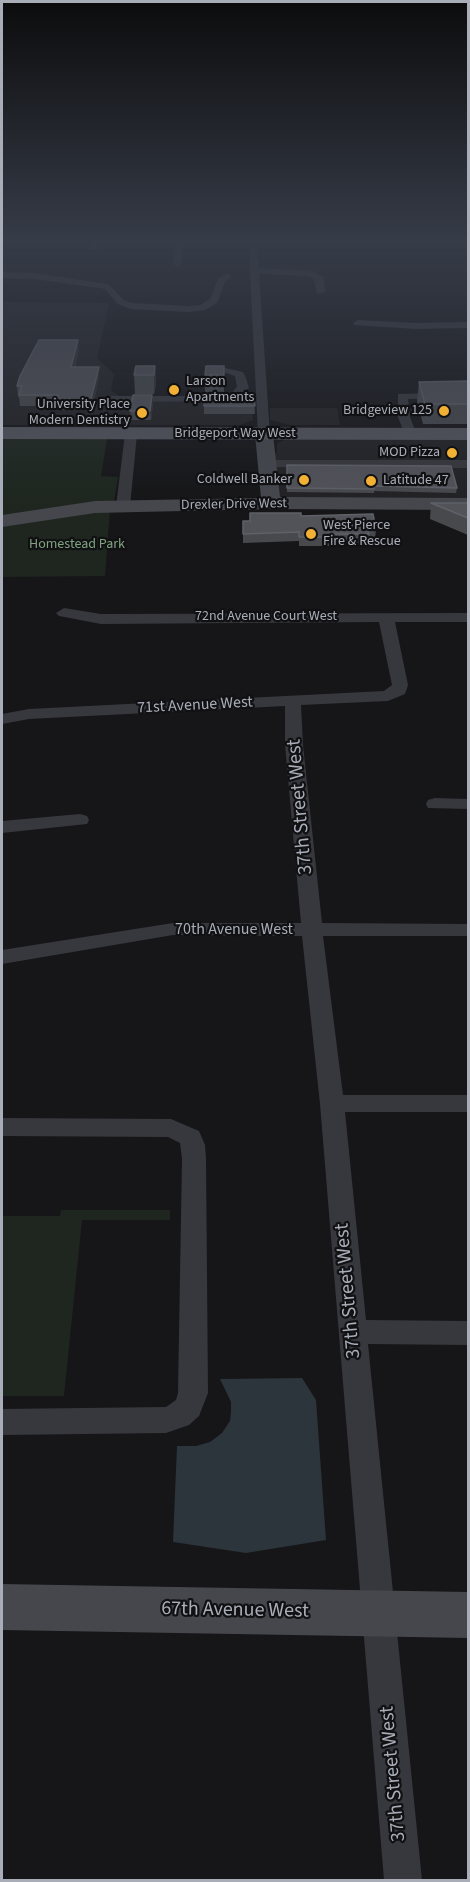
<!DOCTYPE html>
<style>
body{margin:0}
#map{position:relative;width:470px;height:1882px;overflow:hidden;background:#161618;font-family:"Source Sans 3",sans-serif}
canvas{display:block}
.frame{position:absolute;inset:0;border:3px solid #a8adb8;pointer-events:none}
</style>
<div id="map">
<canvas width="470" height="1882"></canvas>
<div class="frame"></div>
</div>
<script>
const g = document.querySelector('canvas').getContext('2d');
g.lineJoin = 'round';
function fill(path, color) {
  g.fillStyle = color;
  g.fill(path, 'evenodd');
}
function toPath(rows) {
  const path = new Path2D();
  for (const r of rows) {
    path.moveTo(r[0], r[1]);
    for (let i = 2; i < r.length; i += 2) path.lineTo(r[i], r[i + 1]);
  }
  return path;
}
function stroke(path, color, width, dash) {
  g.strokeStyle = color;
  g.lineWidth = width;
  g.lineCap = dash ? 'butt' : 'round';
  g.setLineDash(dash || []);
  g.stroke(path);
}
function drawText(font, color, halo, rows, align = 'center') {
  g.font = font + ' "Source Sans 3",sans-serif';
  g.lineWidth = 4.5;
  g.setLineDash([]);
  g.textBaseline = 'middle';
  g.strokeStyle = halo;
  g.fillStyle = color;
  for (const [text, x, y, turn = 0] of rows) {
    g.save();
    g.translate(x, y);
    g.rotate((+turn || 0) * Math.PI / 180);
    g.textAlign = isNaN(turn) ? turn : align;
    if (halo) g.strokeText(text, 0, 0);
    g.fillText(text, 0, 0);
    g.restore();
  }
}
fill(toPath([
 [2,302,109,303,97,358,114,374,111,390,120,397,252,401,253,420,240,425,2,425],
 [270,408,337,408,340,425,290,425,270,420],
 [310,437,468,437,468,502,304,501,279,498,273,455,277,452,277,443,287,439]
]), '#222225');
fill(toPath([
 [2,438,107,439,101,476,118,477,114,502,79,504,2,516],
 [110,510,105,576,2,577,2,526],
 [61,1210,170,1210,170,1220,82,1220,64,1396,2,1396,2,1216,60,1216]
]), '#1e261f');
fill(toPath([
 [302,1378,316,1400,326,1540,246,1553,173,1542,177,1446,196,1446,210,1442,222,1433,230,1421,231,1411,231,1402,220,1379]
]), '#2c353c');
fill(toPath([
 [92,241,100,241,97,251,90,249,92,241],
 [177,241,185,241,181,264,177,267,173,264,177,241],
 [253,247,257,250,259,268,313,271,324,278,325,292,317,294,314,279,308,276,259,274,270,434,264,438,258,434,249,250,253,247],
 [2,272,34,273,108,284,124,300,132,303,189,306,200,305,210,299,218,279,227,273,232,276,225,282,217,303,205,310,189,312,130,309,118,304,105,289,34,279,2,278,2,272],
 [358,320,416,323,468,322,468,328,416,329,354,325,353,323,358,320],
 [225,368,243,372,246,378,249,388,240,395,238,401,108,402,102,399,108,396,228,396,237,387,235,376,220,371,225,368],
 [468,392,468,398,408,399,410,417,415,430,409,434,403,430,398,417,398,394,468,392],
 [131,430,137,434,130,506,123,510,116,506,125,434,131,430],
 [267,460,468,460,468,468,263,467,261,464,263,461,267,460],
 [64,608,101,614,468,613,468,622,395,622,408,685,405,694,388,701,301,705,303,745,322,923,468,924,468,936,323,936,343,1095,468,1095,468,1112,345,1112,366,1320,468,1321,468,1345,368,1344,422,1880,384,1880,320,1104,302,936,173,935,2,964,2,950,173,923,301,923,285,745,285,706,29,719,2,724,2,714,29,709,384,691,392,685,379,622,101,624,59,616,56,613,64,608],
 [435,798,468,799,468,809,428,808,426,804,428,800,435,798],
 [80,814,87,816,89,820,87,824,2,833,2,821,80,814],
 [2,1118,171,1119,199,1131,205,1145,206,1159,208,1393,199,1416,189,1425,166,1433,2,1435,2,1409,166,1407,176,1400,178,1393,182,1159,180,1143,168,1137,2,1136,2,1118]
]), '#37383d');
fill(toPath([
 [264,429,270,430,273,434,280,497,468,498,468,510,271,509,95,513,2,527,2,515,95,501,261,498,255,434,258,430,264,429],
 [2,1584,468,1592,468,1638,2,1630,2,1584]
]), '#45474d');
fill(toPath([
 [2,427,468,428,468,440,2,439,2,427]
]), '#53555c');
fill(toPath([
 [79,350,75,367,99,367,99,377,92,410,58,410,58,406,20,406,19,397,18,397,17,386],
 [155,366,156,384,154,394,135,394,134,375],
 [224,366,224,394,205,394,205,375],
 [468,381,468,424,423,424,417,401,419,382],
 [254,398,255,414,204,414,204,406],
 [153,404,151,420,131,420,130,411],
 [287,465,457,488,456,493,374,491,374,493,287,492],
 [431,503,468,503,468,535,430,519],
 [243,521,376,529,375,539,369,539,369,544,330,544,330,546,299,546,299,541,243,543]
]), '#47494d');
fill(toPath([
 [78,340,79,350,72,377,71,367],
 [155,366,156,384,154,394,154,375],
 [99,367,99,377,92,410,91,399],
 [152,395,153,404,151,420,150,411]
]), '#2f3033');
const building = toPath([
 [39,340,78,340,71,367,99,367,91,399,57,399,58,395,19,395,22,386,17,386,20,376,39,340],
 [136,366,155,366,154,375,134,375,136,366],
 [206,366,224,366,224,375,205,375,206,366],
 [468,381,468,404,425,404,419,382,468,381],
 [133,395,152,395,150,411,130,411,133,395],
 [205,396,254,398,255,406,204,406,205,396],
 [287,465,451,466,457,488,374,486,374,489,287,488,287,465],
 [431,503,468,503,468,518,431,503],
 [250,513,301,513,301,516,373,514,376,529,368,529,369,534,330,534,330,537,299,537,299,532,243,534,243,521,250,521,250,513]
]);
fill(building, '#525359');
stroke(building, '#5f6168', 1.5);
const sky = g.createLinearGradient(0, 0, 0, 504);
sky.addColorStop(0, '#0c0c0d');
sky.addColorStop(0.48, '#363c48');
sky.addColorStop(1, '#363c4800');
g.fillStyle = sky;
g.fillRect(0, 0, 470, 504);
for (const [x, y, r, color] of [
 [174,390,6,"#f2b134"],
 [444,411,6,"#f2b134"],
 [142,413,6,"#f2b134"],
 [452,453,6,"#f2b134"],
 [304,480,6,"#f2b134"],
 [371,481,6,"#f2b134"],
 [311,534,6,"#f2b134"]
]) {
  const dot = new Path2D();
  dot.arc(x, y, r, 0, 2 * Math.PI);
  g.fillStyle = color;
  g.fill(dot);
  stroke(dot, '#111113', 2);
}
drawText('14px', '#a8adb8', '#111113', [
 ["Larson",186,382,"left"],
 ["Apartments",186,398,"left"],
 ["University Place",130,405],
 ["Modern Dentistry",130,421],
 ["Bridgeview 125",432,411],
 ["MOD Pizza",440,453],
 ["Coldwell Banker",292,480],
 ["Latitude 47",383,481,"left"],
 ["West Pierce",323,526,"left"],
 ["Fire & Rescue",323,542,"left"]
], 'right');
drawText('14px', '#a8adb8', '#111113', [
 ["Bridgeport Way West",235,434],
 ["Drexler Drive West",234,505,-1],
 ["72nd Avenue Court West",266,617]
]);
drawText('14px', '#7fa381', '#111113', [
 ["Homestead Park",77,545]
]);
drawText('16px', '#a8adb8', '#111113', [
 ["71st Avenue West",195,706,-3],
 ["70th Avenue West",234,930]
]);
drawText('20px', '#a8adb8', '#111113', [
 ["37th Street West",301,807,-95],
 ["37th Street West",349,1291,-95],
 ["67th Avenue West",235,1611,1],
 ["37th Street West",394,1774,-95]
]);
</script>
